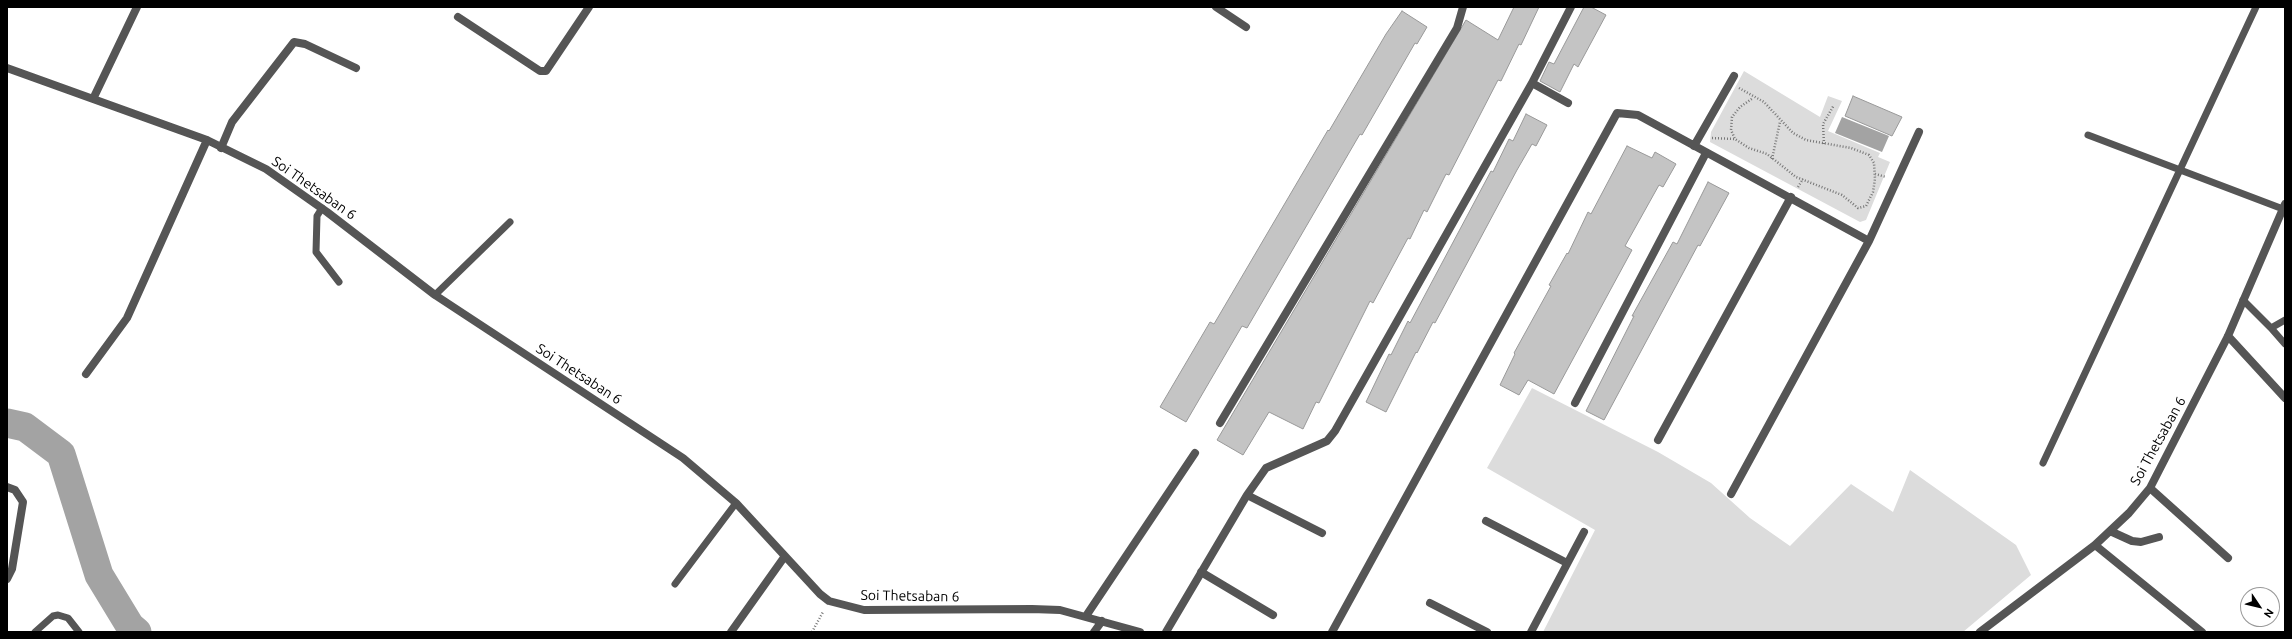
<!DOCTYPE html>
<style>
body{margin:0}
#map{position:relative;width:2292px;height:639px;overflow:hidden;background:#fff;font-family:Ubuntu,sans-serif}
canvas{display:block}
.frame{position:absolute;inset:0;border:8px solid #000;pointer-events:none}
.north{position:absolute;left:2240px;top:587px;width:40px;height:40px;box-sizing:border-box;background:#fff;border:1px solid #999;border-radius:50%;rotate:125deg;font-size:11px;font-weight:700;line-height:16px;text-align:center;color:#000}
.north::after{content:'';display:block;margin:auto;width:14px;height:18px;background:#000;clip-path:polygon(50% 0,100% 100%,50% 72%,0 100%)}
</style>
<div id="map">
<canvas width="2292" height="639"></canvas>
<div class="frame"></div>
<div class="north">N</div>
</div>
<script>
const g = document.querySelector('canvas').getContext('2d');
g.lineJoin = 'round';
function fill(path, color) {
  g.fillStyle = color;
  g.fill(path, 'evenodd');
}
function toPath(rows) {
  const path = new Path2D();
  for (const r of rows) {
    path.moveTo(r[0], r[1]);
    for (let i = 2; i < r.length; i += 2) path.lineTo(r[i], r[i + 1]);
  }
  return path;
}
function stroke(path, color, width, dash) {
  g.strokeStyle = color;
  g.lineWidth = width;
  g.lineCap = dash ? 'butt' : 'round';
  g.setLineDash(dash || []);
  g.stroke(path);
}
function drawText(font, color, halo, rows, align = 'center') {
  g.font = font + ' Ubuntu,sans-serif';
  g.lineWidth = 4;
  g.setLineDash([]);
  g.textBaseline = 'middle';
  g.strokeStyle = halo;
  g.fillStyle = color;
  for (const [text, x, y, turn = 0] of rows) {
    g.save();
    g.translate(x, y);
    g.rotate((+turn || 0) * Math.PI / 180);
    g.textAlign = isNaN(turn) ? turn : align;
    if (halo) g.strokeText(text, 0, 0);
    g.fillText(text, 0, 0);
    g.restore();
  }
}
fill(toPath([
 [1744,71,1820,117,1828,96,1842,101,1828,131,1880,153,1878,157,1890,162,1866,220,1860,222,1710,142,1711,132],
 [1532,388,1658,452,1711,483,1750,518,1790,546,1851,484,1893,512,1910,470,2016,545,2031,575,1963,632,1543,632,1595,530,1487,468]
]), '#dcdcdc');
fill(toPath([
 [1842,117,1889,136,1882,152,1835,133]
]), '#a3a3a3');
stroke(toPath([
 [7,423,25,427,61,454,99,575,130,626,137,632]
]), '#a3a3a3', 29);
const building = toPath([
 [1514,7,1539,7,1521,45,1519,44,1501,81,1498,80,1449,175,1446,174,1427,212,1424,210,1410,239,1408,238,1373,303,1370,301,1319,403,1316,402,1303,429,1269,412,1243,455,1217,440,1466,20,1498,40,1514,7],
 [1584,7,1591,7,1606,15,1578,67,1574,64,1560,92,1540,81,1549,62,1554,64,1584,7],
 [1402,11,1427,27,1417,44,1415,43,1362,135,1360,134,1247,328,1242,326,1186,422,1160,407,1210,322,1214,324,1328,130,1329,131,1386,34,1402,11],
 [1853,96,1902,117,1892,136,1845,116,1853,96],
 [1526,114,1547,125,1536,146,1532,144,1517,170,1435,323,1433,322,1417,353,1416,352,1386,412,1366,402,1389,354,1391,355,1408,321,1410,323,1491,171,1493,172,1509,139,1513,141,1526,114],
 [1627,146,1652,158,1655,152,1676,164,1663,187,1659,185,1625,246,1632,250,1554,394,1528,380,1519,395,1500,385,1515,354,1514,353,1551,286,1549,285,1567,253,1568,254,1588,212,1591,214,1627,146],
 [1708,182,1729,193,1700,246,1698,245,1604,420,1586,411,1634,316,1632,316,1673,242,1677,244,1708,182]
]);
fill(building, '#c4c4c4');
stroke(building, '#999', 1);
stroke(toPath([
 [1739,88,1764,102,1793,133,1806,140,1851,148,1869,155,1874,163,1875,179,1873,192,1866,206,1858,208,1842,195,1796,177,1767,154,1749,148,1735,139,1731,130,1732,117,1740,107,1753,98],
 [1712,138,1735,139],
 [1824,144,1823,124,1834,105],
 [1772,159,1780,122],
 [1875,174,1886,177],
 [1798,187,1803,179],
 [812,632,823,612]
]), '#777', 2.5, [1, 2]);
stroke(toPath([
 [2088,135,2283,209],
 [322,208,317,216,316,252,339,282],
 [435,295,510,222],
 [2243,300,2271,328,2285,320],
 [2271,328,2285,344],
 [2043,463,2256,7],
 [675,584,736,503],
 [35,632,53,616,58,615,68,618,79,632]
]), '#555', 7);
stroke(toPath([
 [1216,7,1246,27],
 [458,17,540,71,546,71,589,7],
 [7,68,207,140,266,169,327,212,435,295,683,458,736,503,820,594,829,601,864,610,1032,609,1060,610,1140,632],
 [1532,83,1568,103],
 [93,99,137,7],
 [1694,146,1734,76],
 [221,148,232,122,294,42,305,44,356,68],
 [2228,336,2285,398],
 [86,374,127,318,207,140],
 [1575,403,1706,153],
 [1220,423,1457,28,1463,7],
 [1658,440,1791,197],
 [7,487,15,490,23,502,12,569,7,579],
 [2150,488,2228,558],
 [1731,494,1869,241,1919,132],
 [1247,495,1322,533],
 [1486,521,1567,563],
 [2110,531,2132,541,2141,542,2159,537],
 [2095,545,2202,632],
 [1201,572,1273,615],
 [1430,603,1487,632],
 [1086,616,1195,453],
 [731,632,785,556],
 [1094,632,1102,621],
 [1166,632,1247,495,1266,468,1327,441,1335,431,1532,83,1571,7],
 [1332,632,1617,113,1638,115,1869,241],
 [1531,632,1584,532],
 [1980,632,2095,545,2129,513,2150,488,2228,336,2285,204]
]), '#555', 8);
drawText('14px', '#000', '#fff', [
 ["Soi Thetsaban 6",314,188,35],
 ["Soi Thetsaban 6",579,374,33],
 ["Soi Thetsaban 6",2158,441,-61],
 ["Soi Thetsaban 6",910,596,1]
]);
</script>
